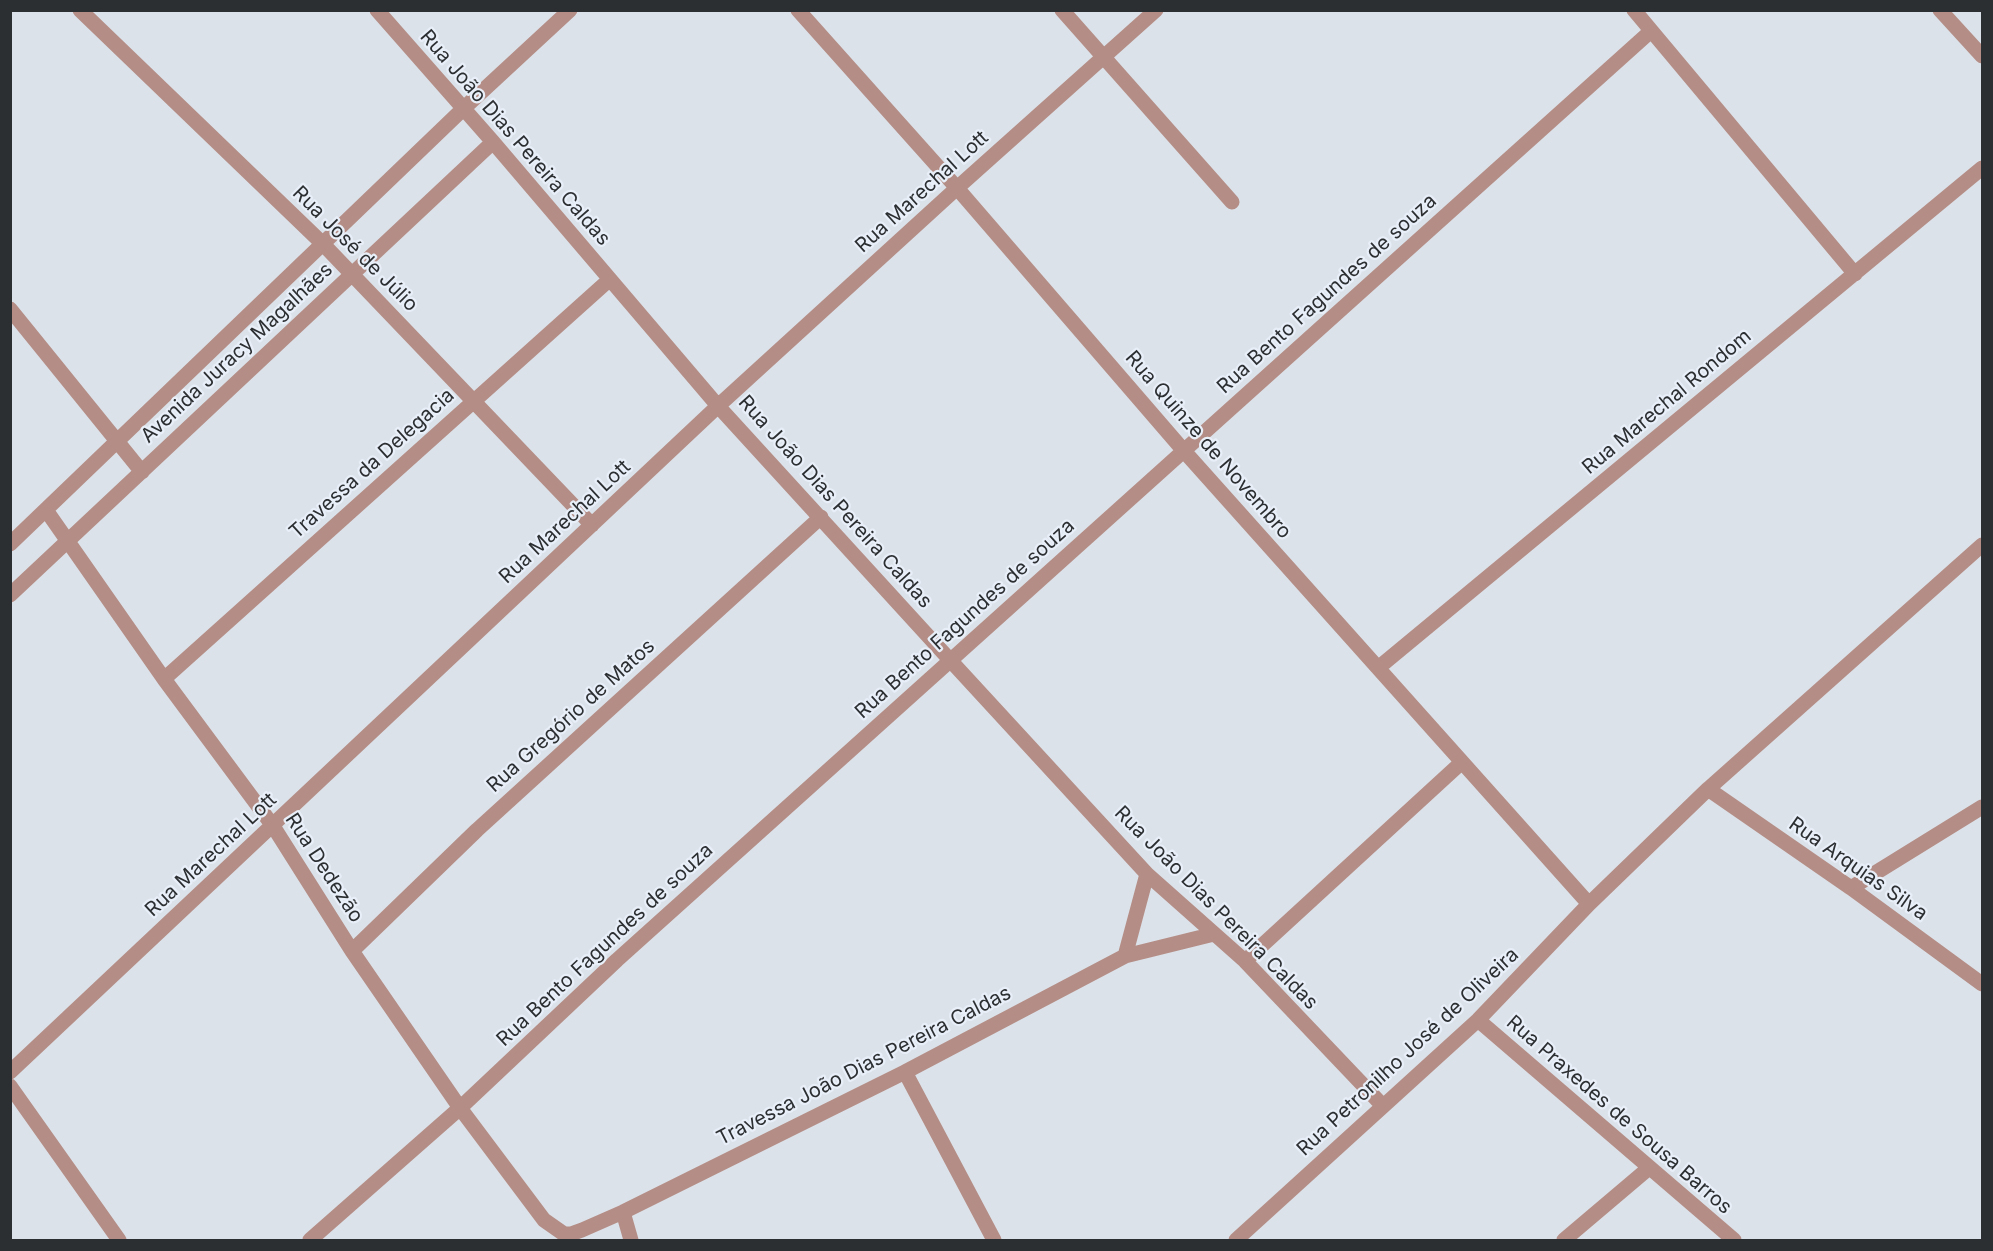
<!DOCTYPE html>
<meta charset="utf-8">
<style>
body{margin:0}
#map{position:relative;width:1993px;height:1251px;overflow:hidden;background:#dce2ea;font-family:Inter,sans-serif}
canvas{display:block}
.frame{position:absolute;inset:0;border:12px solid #2c2f32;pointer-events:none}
</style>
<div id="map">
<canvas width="1993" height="1251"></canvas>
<div class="frame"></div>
</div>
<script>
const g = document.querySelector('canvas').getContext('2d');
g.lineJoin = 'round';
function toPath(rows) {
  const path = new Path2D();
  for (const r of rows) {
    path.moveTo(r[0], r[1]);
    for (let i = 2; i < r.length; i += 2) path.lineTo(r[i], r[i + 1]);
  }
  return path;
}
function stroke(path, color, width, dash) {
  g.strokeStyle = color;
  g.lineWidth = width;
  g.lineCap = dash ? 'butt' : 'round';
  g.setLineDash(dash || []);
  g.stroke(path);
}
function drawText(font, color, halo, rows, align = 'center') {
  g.font = font + ' Inter,sans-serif';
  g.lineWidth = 4.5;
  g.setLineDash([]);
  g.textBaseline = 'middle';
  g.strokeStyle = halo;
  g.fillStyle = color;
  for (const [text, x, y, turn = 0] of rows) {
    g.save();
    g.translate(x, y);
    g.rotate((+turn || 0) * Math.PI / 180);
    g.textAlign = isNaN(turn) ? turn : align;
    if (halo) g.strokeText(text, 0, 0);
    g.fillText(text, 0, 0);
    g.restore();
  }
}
stroke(toPath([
 [80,10,323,244,592,525],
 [377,10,493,142,718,406,950,660,1147,874,1245,961,1383,1106],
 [798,10,957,188,1184,451,1589,904],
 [1062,10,1232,202],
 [1634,10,1855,274],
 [1940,10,1982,56],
 [10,309,142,472],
 [46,510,164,679,273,826,352,951,460,1108,544,1220,564,1234,571,1234,582,1230,623,1212,905,1072,1125,956,1214,934],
 [10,544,463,109,570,10],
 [10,595,493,142],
 [1378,668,1982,168],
 [164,679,609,280],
 [1708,789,1851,888,1982,984],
 [1851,888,1982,807],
 [352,951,477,830,821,517],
 [1125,956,1147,874],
 [1245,961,1462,762],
 [1478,1020,1734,1240],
 [10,1072,718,406,957,188,1156,10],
 [905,1072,994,1240],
 [10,1086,119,1240],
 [623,1212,631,1240],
 [310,1240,460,1108,617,960,1651,31],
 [1236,1240,1478,1020,1589,904,1708,789,1982,545],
 [1564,1240,1649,1168]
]), '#b48e86', 15);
drawText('20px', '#2c2f32', '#e9eff8', [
 ["Rua João Dias Pereira Caldas",515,138,49],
 ["Rua Marechal Lott",922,192,-42],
 ["Rua José de Júlio",355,249,45],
 ["Rua Bento Fagundes de souza",1327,294,-42],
 ["Avenida Juracy Magalhães",237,353,-43],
 ["Rua Marechal Rondom",1667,402,-40],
 ["Rua Quinze de Novembro",1208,445,49],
 ["Travessa da Delegacia",372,464,-42],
 ["Rua João Dias Pereira Caldas",835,502,48],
 ["Rua Marechal Lott",565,522,-43],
 ["Rua Bento Fagundes de souza",965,619,-42],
 ["Rua Gregório de Matos",571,716,-42],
 ["Rua Marechal Lott",211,855,-43],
 ["Rua Dedezão",324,868,57],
 ["Rua Arquias Silva",1858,869,35],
 ["Rua João Dias Pereira Caldas",1216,908,45],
 ["Rua Bento Fagundes de souza",605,945,-43],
 ["Rua Petronilho José de Oliveira",1408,1052,-43],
 ["Travessa João Dias Pereira Caldas",864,1066,-27],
 ["Rua Praxedes de Sousa Barros",1619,1115,41]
]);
</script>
